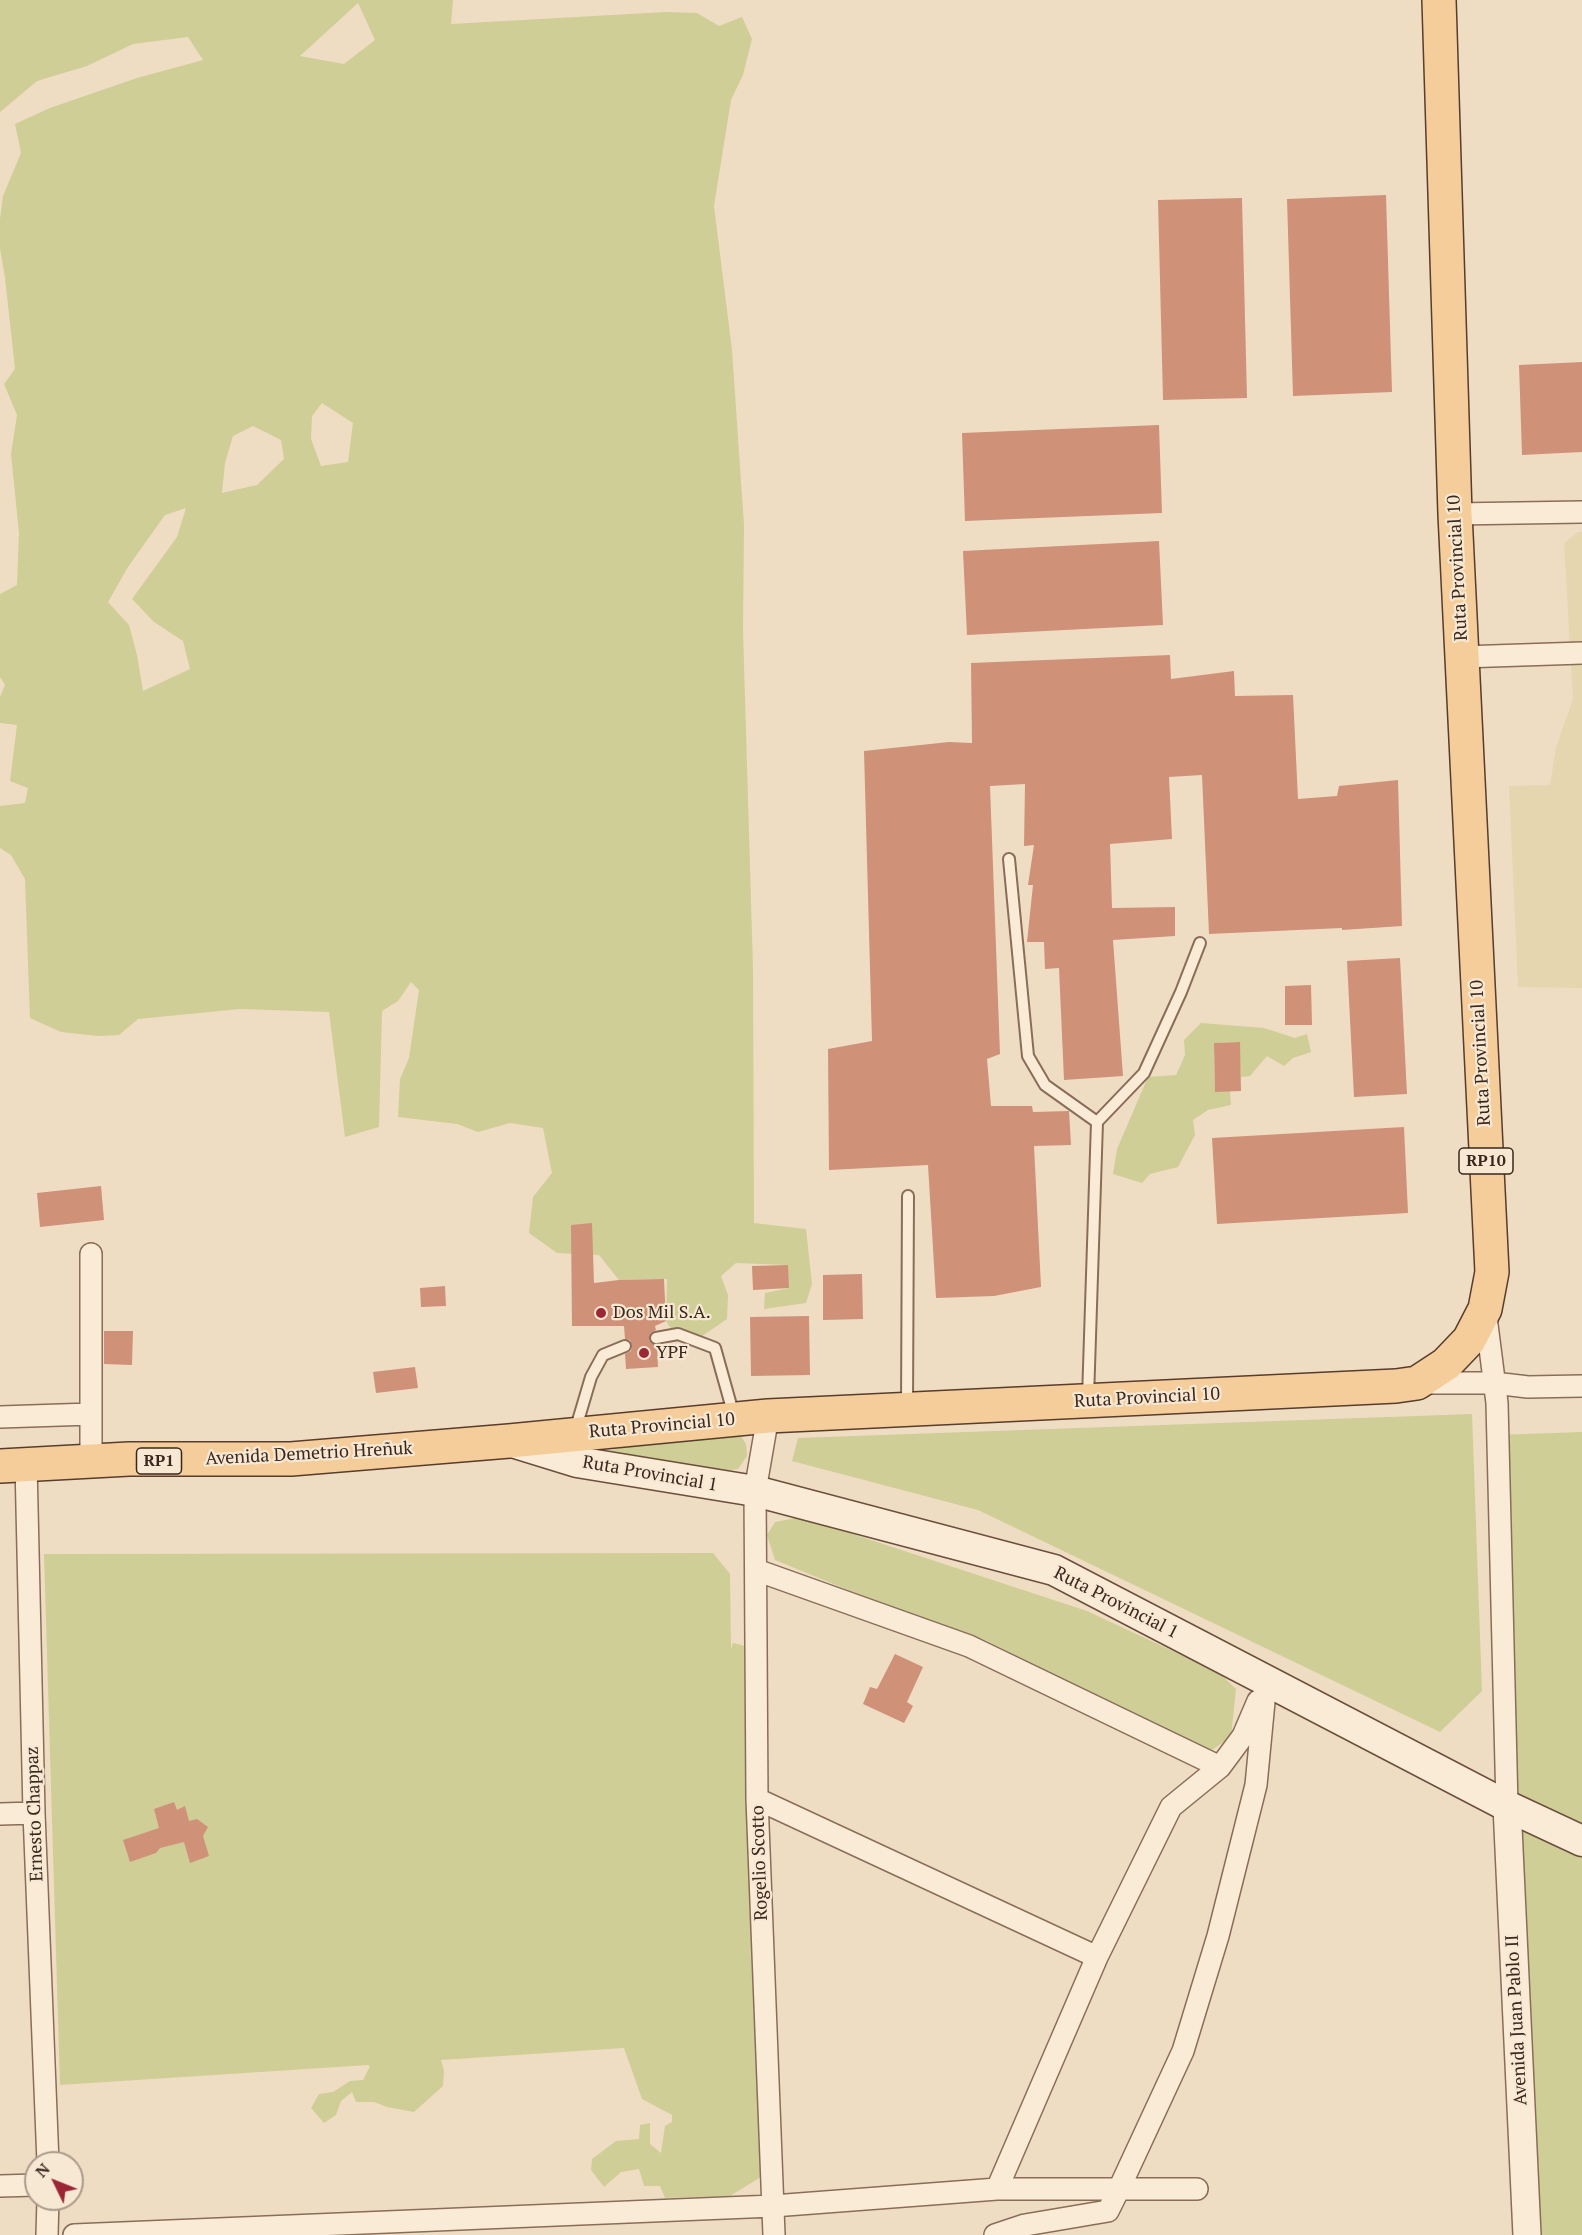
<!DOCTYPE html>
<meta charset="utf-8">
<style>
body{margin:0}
#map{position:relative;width:1582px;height:2235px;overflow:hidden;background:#efddc3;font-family:"PT Serif",serif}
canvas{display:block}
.north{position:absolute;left:24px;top:2151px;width:60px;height:60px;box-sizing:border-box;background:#f7e8d3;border:2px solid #ab9b8b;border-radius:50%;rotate:313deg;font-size:16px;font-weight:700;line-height:24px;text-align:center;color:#3a281e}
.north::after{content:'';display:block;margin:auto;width:21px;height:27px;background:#9b2736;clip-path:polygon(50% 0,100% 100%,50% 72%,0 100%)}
</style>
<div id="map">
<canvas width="1582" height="2235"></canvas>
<div class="north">N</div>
</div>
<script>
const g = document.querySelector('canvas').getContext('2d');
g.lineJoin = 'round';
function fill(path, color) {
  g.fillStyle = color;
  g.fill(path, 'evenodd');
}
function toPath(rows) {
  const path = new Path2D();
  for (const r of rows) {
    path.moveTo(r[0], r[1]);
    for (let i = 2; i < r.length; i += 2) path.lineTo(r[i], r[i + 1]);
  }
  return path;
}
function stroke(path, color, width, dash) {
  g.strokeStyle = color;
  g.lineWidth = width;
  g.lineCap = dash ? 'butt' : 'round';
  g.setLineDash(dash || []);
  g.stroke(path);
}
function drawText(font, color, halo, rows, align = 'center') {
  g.font = font + ' "PT Serif",serif';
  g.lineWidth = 4.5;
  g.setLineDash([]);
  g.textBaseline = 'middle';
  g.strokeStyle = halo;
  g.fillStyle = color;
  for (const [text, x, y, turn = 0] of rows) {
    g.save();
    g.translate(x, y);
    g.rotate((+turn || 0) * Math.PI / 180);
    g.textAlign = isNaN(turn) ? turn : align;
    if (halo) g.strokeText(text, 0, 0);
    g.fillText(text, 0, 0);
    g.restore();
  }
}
fill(toPath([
 [1578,532,1582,532,1582,988,1518,987,1509,786,1550,785,1556,747,1573,699,1564,543]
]), '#e5d6b0');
fill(toPath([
 [0,0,453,0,451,24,666,12,697,13,719,26,742,17,752,39,743,75,731,100,714,206,732,350,744,525,743,630,753,969,754,1223,806,1229,812,1284,806,1303,764,1309,765,1293,789,1288,787,1265,736,1263,721,1276,728,1295,727,1319,698,1339,680,1342,666,1321,667,1279,619,1280,599,1255,557,1253,529,1233,533,1197,552,1173,543,1128,510,1123,478,1132,457,1124,398,1117,400,1079,409,1058,419,990,411,982,398,1001,382,1011,379,1127,345,1137,329,1012,240,1009,138,1019,119,1035,98,1036,61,1032,30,1018,25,879,11,855,0,848,0,806,25,803,28,788,10,781,17,725,0,723,0,697,5,685,0,677,0,594,17,585,19,533,11,454,17,415,4,384,15,369,5,278,0,248,0,219,3,196,21,153,15,124,50,108,137,78,203,60,188,37,133,44,87,66,37,81,0,112],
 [358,3,375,40,344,64,300,56],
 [322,403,353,423,348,462,321,466,311,439,312,416],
 [253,426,281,440,284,459,257,485,222,493,225,463,233,436],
 [186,508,177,537,132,599,154,622,183,641,190,669,143,691,137,655,129,625,108,602,128,567,165,515],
 [1201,1023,1264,1028,1295,1038,1307,1034,1311,1052,1293,1058,1284,1066,1267,1056,1250,1076,1241,1077,1239,1042,1214,1043,1215,1091,1230,1091,1231,1105,1208,1110,1193,1120,1195,1135,1178,1167,1150,1174,1142,1183,1113,1174,1117,1149,1148,1077,1176,1075,1185,1055,1184,1040],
 [1472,1414,1482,1691,1440,1732,978,1510,792,1461,798,1438],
 [1582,1432,1582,2235,1524,2235,1495,1435],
 [741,1436,746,1444,747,1456,738,1469,725,1471,586,1456,620,1448],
 [801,1517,1087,1611,1218,1672,1236,1689,1231,1737,1212,1750,1196,1746,985,1640,865,1597,775,1560,767,1535,775,1522],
 [713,1553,730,1574,731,1649,733,1643,745,1646,755,2038,761,2177,730,2196,665,2198,660,2186,644,2186,639,2169,621,2172,604,2187,591,2170,592,2159,616,2141,639,2139,640,2125,650,2123,650,2144,661,2153,665,2126,672,2122,672,2115,642,2099,624,2048,441,2060,444,2071,443,2086,414,2112,387,2107,374,2102,356,2102,352,2092,341,2101,336,2115,324,2123,311,2108,319,2094,333,2092,350,2081,363,2080,370,2066,368,2065,60,2085,44,1554]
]), '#cece96');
fill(toPath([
 [1386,195,1392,392,1293,396,1287,199],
 [1242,198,1247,398,1163,400,1158,200],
 [1582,362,1582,452,1522,455,1519,365],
 [1159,425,1162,513,965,521,962,433],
 [1159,541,1163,625,967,635,963,551],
 [1170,655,1171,679,1234,671,1235,696,1293,695,1298,799,1337,796,1339,786,1398,780,1402,926,1342,930,1342,928,1209,934,1202,775,1169,777,1172,839,1110,844,1112,908,1175,907,1175,936,1113,940,1123,1076,1064,1080,1059,968,1045,969,1044,942,1027,942,1033,885,1028,885,1034,845,1024,846,1025,784,990,786,1000,1054,987,1059,991,1106,1032,1106,1033,1112,1069,1111,1071,1145,1034,1146,1041,1287,994,1296,936,1298,928,1165,829,1170,828,1049,872,1041,864,751,949,742,972,743,971,663],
 [1400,958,1407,1094,1354,1097,1347,961],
 [1311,985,1312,1025,1285,1025,1285,986],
 [1240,1042,1241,1091,1215,1092,1214,1043],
 [1404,1127,1408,1213,1217,1224,1212,1138],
 [101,1186,104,1220,40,1227,37,1193],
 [592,1223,594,1283,619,1280,664,1279,666,1321,655,1326,656,1330,651,1333,649,1339,651,1343,657,1345,658,1367,626,1369,625,1354,631,1351,632,1346,630,1340,625,1339,624,1326,572,1326,571,1225],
 [788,1265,789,1288,753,1290,752,1266],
 [862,1274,863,1319,823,1320,823,1275],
 [445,1286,446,1306,421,1307,420,1288],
 [809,1316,810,1375,751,1376,750,1317],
 [104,1331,133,1331,132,1365,104,1364],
 [415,1367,418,1388,376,1393,373,1372],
 [895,1654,923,1667,907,1702,913,1706,904,1723,863,1704,870,1687,877,1689],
 [174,1802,177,1810,185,1806,189,1821,197,1819,208,1827,203,1836,209,1856,190,1863,184,1842,160,1848,156,1853,130,1862,123,1840,159,1828,154,1809]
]), '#cf9178');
const service = toPath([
 [1009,859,1028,1056,1045,1085,1097,1122],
 [656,1338,678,1334,715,1348,734,1416],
 [1088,1398,1097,1122,1144,1073,1181,992,1200,943],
 [907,1406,908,1196],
 [575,1431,591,1377,603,1355,625,1346]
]);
const minor = toPath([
 [1455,514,1582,512],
 [1462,657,1582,653],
 [1485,1309,1497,1403,1507,1806],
 [1418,1383,1494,1383,1528,1387,1582,1386],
 [768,1416,755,1491,757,1799,774,2235],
 [0,1417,91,1414],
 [91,1462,91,1254],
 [26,1464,34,1813,48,2163],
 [756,1570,969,1646,1220,1767],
 [757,1799,1097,1957],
 [0,1814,34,1813],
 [0,2186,36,2185],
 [997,2189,1097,1957,1171,1807,1220,1767,1243,1736,1258,1701],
 [47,2235,48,2199],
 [74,2235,773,2206,997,2189,1197,2189],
 [995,2235,1025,2225,1108,2211,1119,2189,1183,2051,1218,1936,1256,1785,1266,1681]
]);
const tertiary = toPath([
 [1507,1806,1527,2235]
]);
const secondary = toPath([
 [512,1442,577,1462,755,1491,1054,1570,1507,1806,1582,1841]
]);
const primary = toPath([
 [0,1466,129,1459,291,1459,509,1441,768,1416,1396,1386,1417,1383,1446,1364,1469,1340,1485,1309,1492,1272,1455,514,1439,0]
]);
stroke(service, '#8a6d59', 14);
stroke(minor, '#8a6d59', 24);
stroke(tertiary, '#8a6d59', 30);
stroke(secondary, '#6c4e3c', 33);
stroke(primary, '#583c2d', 36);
stroke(service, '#faebd7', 10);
stroke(minor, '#faebd7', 21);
stroke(tertiary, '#faebd7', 27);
stroke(secondary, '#faebd7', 30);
stroke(primary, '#f4cd9a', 33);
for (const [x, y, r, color] of [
 [601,1313,6,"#9b2736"],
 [644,1353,6,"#9b2736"]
]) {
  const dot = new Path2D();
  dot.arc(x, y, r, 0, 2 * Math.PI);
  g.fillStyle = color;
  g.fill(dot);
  stroke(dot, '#f7e8d3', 2);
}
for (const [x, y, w] of [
 [1486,1161,54],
 [159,1461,45]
]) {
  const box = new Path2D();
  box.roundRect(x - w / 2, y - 13, w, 26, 4.5);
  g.fillStyle = '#f7e8d3';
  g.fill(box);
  stroke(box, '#3a281e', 1.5);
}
drawText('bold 16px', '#3a281e', null, [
 ["RP10",1486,1161],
 ["RP1",159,1461]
]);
drawText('18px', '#3a281e', '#f7e8d3', [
 ["Ruta Provincial 10",1458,568,-93],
 ["Ruta Provincial 10",1481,1053,-93],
 ["Ruta Provincial 10",1147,1398,-3],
 ["Ruta Provincial 10",662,1426,-5],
 ["Avenida Demetrio Hreñuk",309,1454,-3],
 ["Ruta Provincial 1",650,1474,10],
 ["Ruta Provincial 1",1116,1603,27],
 ["Ernesto Chappaz",35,1814,-92],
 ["Rogelio Scotto",760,1863,-92],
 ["Avenida Juan Pablo II",1517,2020,-93]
]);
drawText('18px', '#3a281e', '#f7e8d3', [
 ["Dos Mil S.A.",613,1313],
 ["YPF",656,1353]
], 'left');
</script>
